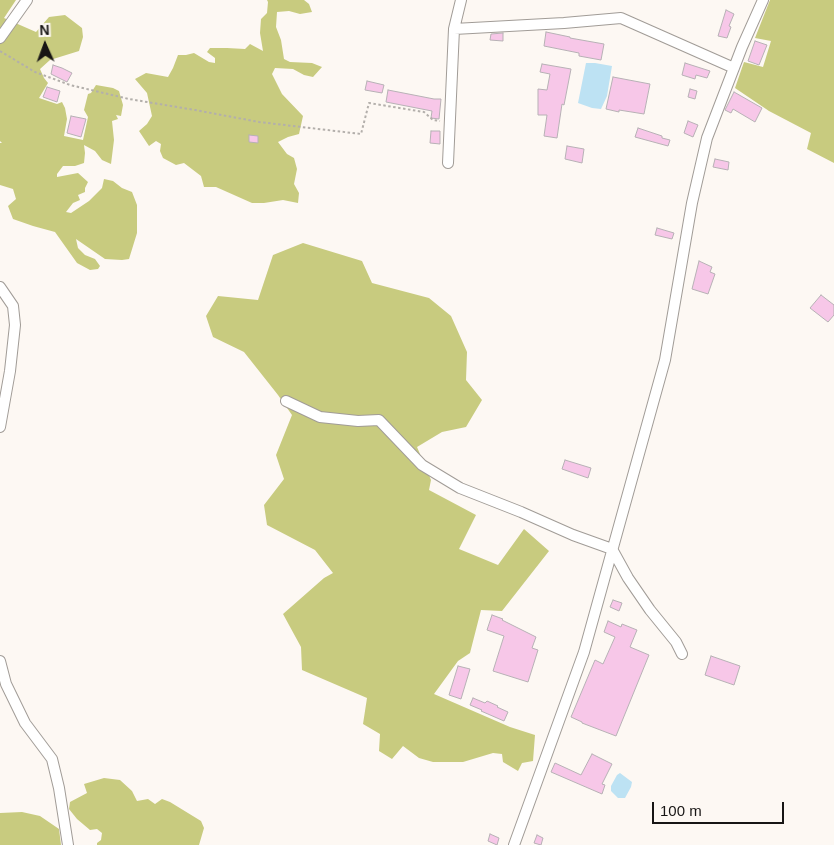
<!DOCTYPE html>
<style>
body{margin:0}
#map{position:relative;width:834px;height:845px;overflow:hidden;background:#fdf8f3;font-family:Arial,sans-serif}
canvas{display:block}
.north{position:absolute;left:20px;top:20px;width:50px;height:50px;-webkit-text-stroke:4px #fdf8f3;paint-order:stroke;rotate:358deg;font-size:14px;font-weight:700;line-height:20px;text-align:center;color:#171514}
.north::after{content:'';display:block;margin:auto;width:18px;height:22px;background:#171514;clip-path:polygon(50% 0,100% 100%,50% 72%,0 100%)}
.scale{position:absolute;left:652px;top:802px;width:132px;height:22px;box-sizing:border-box;border:2px solid #171514;border-top:0;padding-left:6px;font-size:15px;line-height:18px;white-space:nowrap;color:#171514;-webkit-text-stroke:4px #fdf8f3;paint-order:stroke}
</style>
<div id="map">
<canvas width="834" height="845"></canvas>
<div class="north">N</div>
<div class="scale">100 m</div>
</div>
<script>
const g = document.querySelector('canvas').getContext('2d');
g.lineJoin = 'round';
function fill(path, color) {
  g.fillStyle = color;
  g.fill(path, 'evenodd');
}
function toPath(rows) {
  const path = new Path2D();
  for (const r of rows) {
    path.moveTo(r[0], r[1]);
    for (let i = 2; i < r.length; i += 2) path.lineTo(r[i], r[i + 1]);
  }
  return path;
}
function stroke(path, color, width, dash) {
  g.strokeStyle = color;
  g.lineWidth = width;
  g.lineCap = dash ? 'butt' : 'round';
  g.setLineDash(dash || []);
  g.stroke(path);
}
fill(toPath([
 [0,0,16,0,4,18,36,32,49,17,65,15,82,28,83,37,79,51,50,60,40,69,44,78,48,83,39,98,57,104,62,102,65,108,67,119,64,136,83,140,88,117,84,110,88,94,91,93,96,85,113,88,119,91,123,105,121,116,116,115,118,119,112,121,114,140,111,164,102,160,95,151,84,145,85,153,84,163,75,166,63,166,57,174,57,177,78,173,88,182,85,188,85,192,78,195,80,200,73,203,66,212,71,213,89,201,102,188,104,179,113,181,122,188,132,192,137,205,137,233,129,259,122,260,105,259,76,239,78,248,85,255,95,259,100,266,98,269,90,270,77,263,55,232,33,226,13,219,8,206,16,199,13,189,0,185,0,143,2,143,0,141],
 [267,0,304,0,309,4,312,12,300,14,289,11,277,12,276,27,281,40,284,59,290,62,312,63,322,67,313,77,304,75,293,69,275,68,272,74,282,94,303,116,299,134,288,137,278,142,287,154,294,158,297,169,294,184,299,193,298,203,283,200,264,203,252,203,216,187,204,187,201,176,184,163,176,165,163,158,160,151,161,144,156,141,149,146,139,131,147,124,152,116,147,93,135,79,146,73,168,77,173,68,178,55,186,55,194,53,209,62,215,63,215,58,207,52,210,48,227,48,245,49,250,44,263,51,260,33,261,19,267,13,268,2],
 [770,0,834,0,834,163,807,149,811,133,769,111,735,88,744,62,763,67,771,41,755,38],
 [303,243,362,261,372,283,429,298,451,316,467,352,466,380,482,400,466,427,442,432,417,447,431,480,429,490,476,515,459,549,498,565,524,529,549,551,502,611,481,610,470,653,458,661,434,694,510,727,535,735,533,761,522,763,518,771,503,762,502,754,493,753,463,762,433,762,419,758,403,746,392,759,379,751,380,734,363,724,367,698,302,670,301,647,283,614,324,578,333,573,315,550,267,525,264,505,284,479,276,455,292,415,278,395,244,352,213,337,206,316,218,296,258,300,273,255],
 [104,778,120,780,132,791,137,801,148,799,155,804,162,799,170,802,201,821,204,828,199,845,97,845,97,843,101,840,102,833,97,829,90,830,77,819,69,809,70,802,87,793,84,784],
 [22,812,40,816,59,829,61,845,0,845,0,813]
]), '#c8cb7f');
fill(toPath([
 [586,63,595,63,612,66,607,96,601,109,592,108,578,103],
 [620,773,632,782,631,787,625,798,618,798,611,791,611,786,617,775]
]), '#bde2f3');
const building = toPath([
 [726,10,734,14,729,26,731,27,727,38,718,36,726,10],
 [546,32,570,37,570,38,604,44,601,60,579,56,579,53,544,46,546,32],
 [503,33,503,41,490,40,491,34,503,33],
 [755,41,767,45,759,65,748,61,755,41],
 [685,63,710,71,707,78,696,75,695,79,682,75,685,63],
 [542,64,571,69,564,105,562,104,557,138,544,136,547,115,538,115,538,89,547,90,550,74,540,72,542,64],
 [53,65,62,68,72,73,67,82,51,74,53,65],
 [613,77,650,84,644,114,619,110,619,112,606,109,613,77],
 [367,81,384,85,382,93,365,90,367,81],
 [47,87,60,91,57,102,43,97,47,87],
 [690,89,697,91,695,99,688,97,690,89],
 [388,90,434,99,441,99,439,119,431,118,432,111,386,102,388,90],
 [734,92,762,108,755,122,733,109,731,113,725,110,734,92],
 [71,116,86,119,81,137,67,133,71,116],
 [688,121,698,125,693,137,684,133,688,121],
 [638,128,662,136,662,138,670,140,668,146,635,137,638,128],
 [431,131,440,131,440,144,430,143,431,131],
 [249,135,258,136,258,143,249,142,249,135],
 [567,146,584,149,582,163,565,159,567,146],
 [715,159,729,162,728,170,713,167,715,159],
 [657,228,674,233,672,239,655,235,657,228],
 [699,261,712,267,710,272,715,274,708,294,692,289,699,261],
 [821,295,834,305,834,315,828,322,810,308,821,295],
 [565,460,591,468,588,478,562,469,565,460],
 [613,600,622,603,619,611,610,607,613,600],
 [492,615,503,619,502,620,536,637,532,648,538,650,528,682,493,671,504,636,487,630,492,615],
 [608,621,621,627,622,624,637,630,630,647,649,655,616,736,582,723,582,722,571,717,595,660,603,664,615,637,604,632,608,621],
 [711,656,740,666,734,685,705,675,711,656],
 [458,666,470,669,461,699,449,695,458,666],
 [473,698,485,703,487,701,498,706,497,707,508,712,504,721,481,711,482,710,470,705,473,698],
 [592,754,612,764,602,784,605,785,602,794,551,772,555,763,581,775,592,754],
 [490,834,499,838,497,845,488,841,490,834],
 [537,835,543,838,541,845,534,843,537,835]
]);
fill(building, '#f7c7e8');
stroke(building, '#b7b1b5', 1);
const minor = toPath([
 [454,29,564,23,621,18,734,68],
 [0,38,27,0],
 [448,163,454,29,461,0],
 [0,287,13,306,15,325,10,371,0,427],
 [286,401,320,417,358,421,379,420,422,465,460,488,521,512,573,535,612,549,628,578,650,610,676,642,682,654],
 [0,661,6,684,25,723,52,759,59,788,68,845],
 [514,845,584,652,665,360,692,203,707,138,742,47,763,0]
]);
stroke(minor, '#a19c97', 12);
stroke(toPath([
 [0,51,35,72,70,85,129,99,195,110,259,122,361,134,369,103,424,112,433,120,440,121]
]), '#b3afab', 2, [2.5, 2.5]);
stroke(minor, '#fff', 10);
</script>
